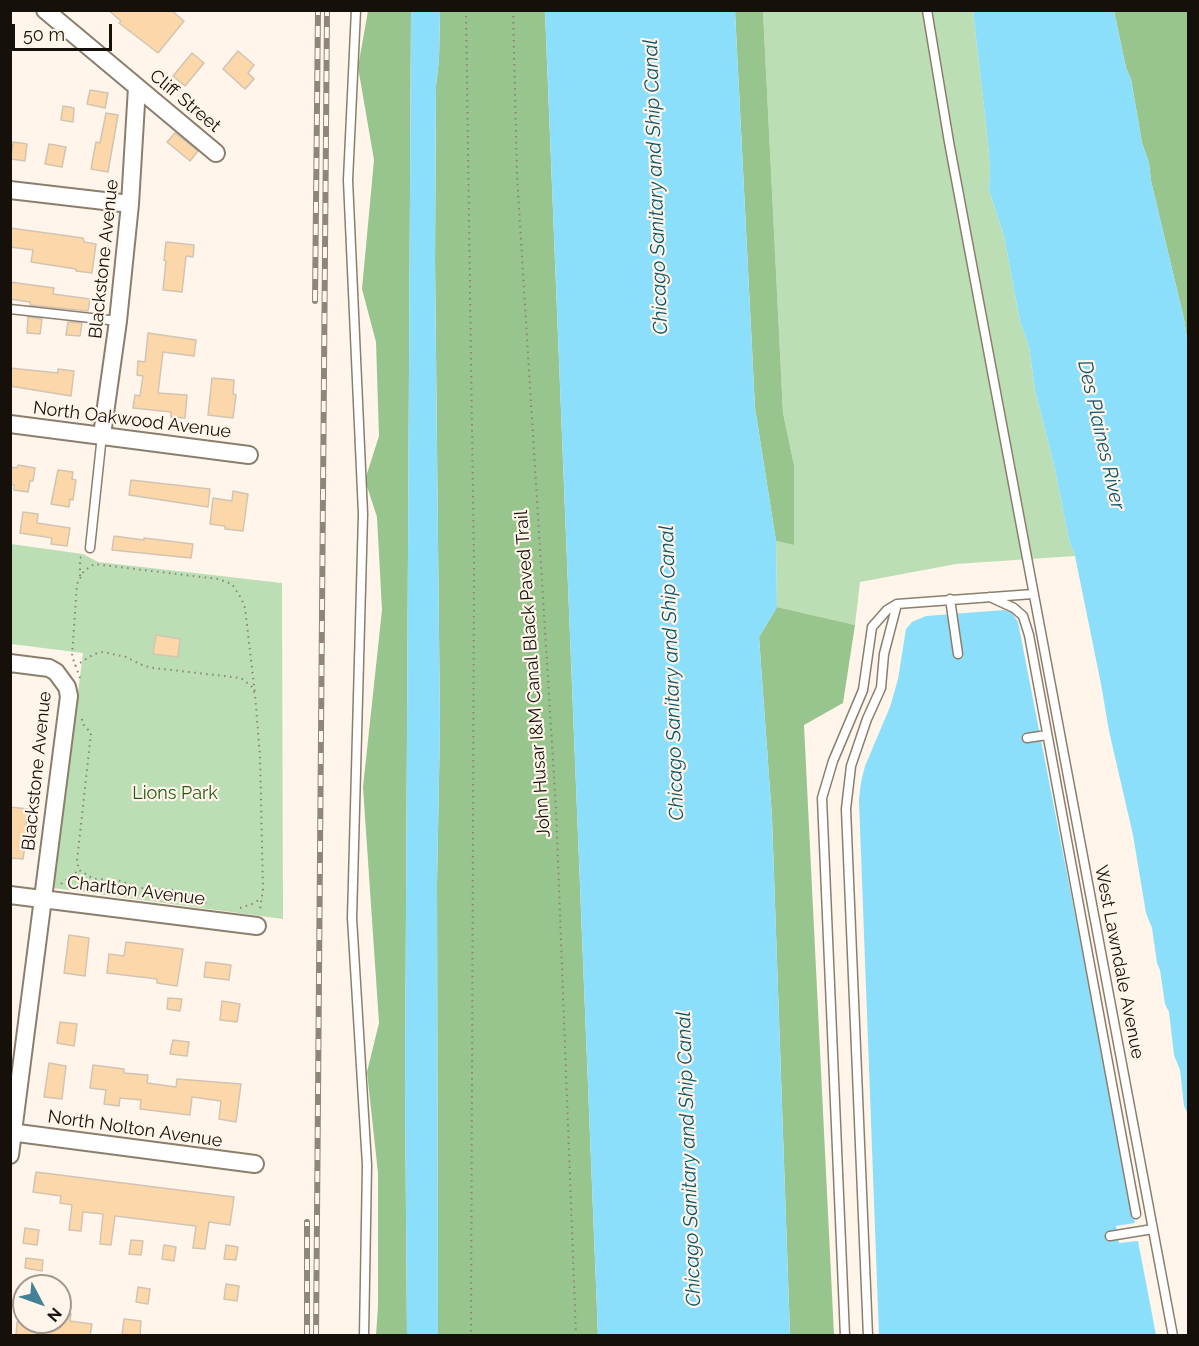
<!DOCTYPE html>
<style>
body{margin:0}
#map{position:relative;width:1199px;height:1346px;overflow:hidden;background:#fff5ea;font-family:Raleway,sans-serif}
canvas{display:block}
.frame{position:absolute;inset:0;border:12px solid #151009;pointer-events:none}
.north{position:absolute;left:12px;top:1274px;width:60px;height:60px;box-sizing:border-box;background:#fff5ea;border:2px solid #a19990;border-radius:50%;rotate:131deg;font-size:16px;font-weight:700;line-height:24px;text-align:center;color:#151009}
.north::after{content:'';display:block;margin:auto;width:21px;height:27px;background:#438196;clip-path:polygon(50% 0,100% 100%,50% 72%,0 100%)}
.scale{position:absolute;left:12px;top:24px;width:100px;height:27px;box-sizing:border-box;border:3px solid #151009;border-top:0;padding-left:8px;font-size:18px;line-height:21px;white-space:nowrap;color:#151009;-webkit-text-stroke:4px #fff5ea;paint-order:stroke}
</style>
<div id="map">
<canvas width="1199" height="1346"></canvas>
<div class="frame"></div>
<div class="north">N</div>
<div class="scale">50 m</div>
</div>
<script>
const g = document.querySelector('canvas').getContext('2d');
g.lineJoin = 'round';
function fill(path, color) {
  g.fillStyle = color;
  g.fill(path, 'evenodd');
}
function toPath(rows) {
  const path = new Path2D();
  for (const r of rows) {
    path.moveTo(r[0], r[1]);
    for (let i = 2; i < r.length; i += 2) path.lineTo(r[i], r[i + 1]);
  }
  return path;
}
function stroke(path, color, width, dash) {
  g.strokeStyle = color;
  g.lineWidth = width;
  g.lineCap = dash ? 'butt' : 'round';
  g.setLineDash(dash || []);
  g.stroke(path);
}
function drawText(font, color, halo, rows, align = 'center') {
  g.font = font + ' Raleway,sans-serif';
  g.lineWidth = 4.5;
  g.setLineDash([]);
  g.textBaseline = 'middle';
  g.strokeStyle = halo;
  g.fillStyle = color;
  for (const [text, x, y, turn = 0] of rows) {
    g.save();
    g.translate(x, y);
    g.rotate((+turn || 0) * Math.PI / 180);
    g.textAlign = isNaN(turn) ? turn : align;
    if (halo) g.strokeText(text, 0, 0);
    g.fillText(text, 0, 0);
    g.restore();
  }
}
fill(toPath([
 [763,11,973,11,987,133,990,168,989,190,1004,236,1020,321,1029,347,1035,390,1055,469,1069,540,1075,556,956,564,860,582,855,625,777,607,776,541,794,545,794,465,783,413],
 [11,544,83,554,98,562,282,583,283,919,53,888,83,653,11,644]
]), '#bcdeb4');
fill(toPath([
 [368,11,411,11,405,1089,407,1336,376,1335,378,1307,378,1173,367,1072,379,1023,363,787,382,610,377,517,365,480,379,436,376,342,362,289,374,160,358,67],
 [440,11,545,11,598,1335,438,1335,437,884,440,726,435,261,436,86,439,59],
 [735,11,763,11,783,413,794,465,794,545,776,541,755,408],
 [1114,11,1188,11,1188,345,1184,319,1151,181,1149,163,1142,143,1131,79,1126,68],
 [777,607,855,625,843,703,804,725,834,1335,790,1335,772,818,759,637]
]), '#98c48d');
fill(toPath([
 [440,11,439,59,436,86,435,261,440,726,437,884,438,1335,407,1336,405,1089,411,11],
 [545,11,735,11,755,408,776,541,777,607,759,637,772,818,790,1335,598,1335],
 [973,11,1114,11,1126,68,1131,79,1142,143,1149,163,1151,181,1184,319,1188,345,1188,1114,1184,1106,1180,1070,1174,1055,1169,1012,1165,1004,1160,970,1157,963,1152,928,1146,913,1133,835,1109,731,1101,684,1075,556,1069,540,1055,469,1035,390,1029,347,1020,321,1004,236,989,190,990,168,987,133],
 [1004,610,1012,613,1018,622,1135,1223,1116,1226,1119,1243,1138,1241,1156,1335,879,1336,859,800,861,782,865,766,890,707,898,679,906,629,912,622,926,616]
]), '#8cdffa');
const building = toPath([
 [108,10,171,10,184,21,158,53,119,23,121,21,108,10],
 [238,51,254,65,248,73,254,79,245,89,223,69,238,51],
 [192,53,204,63,185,86,173,76,192,53],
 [90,90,108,93,105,108,87,104,90,90],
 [63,106,74,108,73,122,61,120,63,106],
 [106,113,118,115,108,172,91,169,96,142,100,143,106,113],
 [175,133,198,151,190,161,167,142,175,133],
 [13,142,27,144,25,161,11,159,13,142],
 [49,144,66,147,62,167,45,164,49,144],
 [10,228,83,238,84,242,96,244,92,273,76,271,76,269,31,262,33,250,10,247,10,228],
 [166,242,194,245,193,257,186,256,182,292,163,290,166,261,164,260,166,242],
 [10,282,54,288,53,294,90,299,88,311,30,305,30,302,10,299,10,282],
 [28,317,42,319,40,334,27,333,28,317],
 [68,322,82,323,80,336,66,335,68,322],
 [148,333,196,340,194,356,163,352,158,393,187,395,185,418,171,417,171,412,133,408,135,395,140,396,143,376,137,375,138,361,145,362,148,333],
 [10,368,58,373,58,369,74,371,71,396,10,386,10,368],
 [212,378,234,380,233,394,236,395,233,418,208,415,212,378],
 [18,465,35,468,33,481,30,481,28,492,14,490,14,485,10,484,10,467,17,468,18,465],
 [58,470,73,472,72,479,76,480,73,500,70,499,69,507,51,504,58,470],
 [131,480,210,489,208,507,129,495,131,480],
 [233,491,248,494,243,531,225,529,225,526,210,524,213,498,232,501,233,491],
 [23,512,38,514,37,523,70,528,67,546,51,544,52,538,20,533,23,512],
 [114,536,144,540,144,538,193,544,191,558,112,550,114,536],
 [156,635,180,639,178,657,153,654,156,635],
 [10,807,28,809,26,825,28,825,23,859,10,858,10,807],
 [69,935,89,938,85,976,64,973,69,935],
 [126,942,183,949,177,986,157,983,157,979,107,973,109,954,124,956,126,942],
 [206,962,231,965,229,980,204,977,206,962],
 [168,998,182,999,180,1011,167,1009,168,998],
 [222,1001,240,1004,237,1022,220,1020,222,1001],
 [60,1022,77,1024,74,1046,57,1043,60,1022],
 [173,1040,189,1042,187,1056,170,1054,173,1040],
 [49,1063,66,1066,62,1099,44,1097,49,1063],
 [93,1065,124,1069,124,1073,148,1075,147,1083,176,1087,177,1079,241,1084,236,1122,219,1119,221,1101,192,1097,190,1115,140,1109,141,1100,120,1098,119,1106,104,1104,106,1090,90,1088,93,1065],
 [36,1172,234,1197,230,1225,209,1222,205,1249,193,1248,196,1226,115,1216,111,1245,100,1244,103,1214,83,1212,81,1231,69,1230,72,1205,60,1203,61,1196,33,1192,36,1172],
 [25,1228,39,1230,37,1245,23,1243,25,1228],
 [131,1240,143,1241,141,1255,129,1254,131,1240],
 [164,1245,176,1247,174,1261,162,1259,164,1245],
 [226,1245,238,1247,236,1260,224,1259,226,1245],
 [26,1258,43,1260,42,1271,25,1268,26,1258],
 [226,1284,239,1286,237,1301,224,1299,226,1284],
 [138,1287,150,1289,148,1304,136,1302,138,1287],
 [60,1313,71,1314,70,1321,92,1324,90,1335,16,1335,17,1322,60,1322,60,1313],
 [124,1319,141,1321,140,1335,122,1335,124,1319]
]);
fill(building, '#fbd7aa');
stroke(building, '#d3c4b1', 1.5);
const service = toPath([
 [356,10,348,180,363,514,352,918,367,1165,364,1336],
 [927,10,949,142,1173,1336],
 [10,309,118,321],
 [90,548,102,435],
 [990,597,1014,608,1023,616,1029,635,1136,1214],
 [950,599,958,654],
 [1027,738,1047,735],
 [1110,1236,1153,1229],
 [845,1336,822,798,833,761,863,690,872,627,887,610,897,604,1033,594],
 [868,1336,846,809,851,766,867,719,881,688,884,654,897,604]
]);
const minor = toPath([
 [45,10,216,153],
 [10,190,130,204],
 [10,424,249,455],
 [102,435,118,321,130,204,137,87],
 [10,663,49,668,56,672,67,687,69,696,10,1155],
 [10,895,257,926],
 [10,1132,255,1164]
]);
stroke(service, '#8c7e6d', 11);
stroke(minor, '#8c7e6d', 20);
stroke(toPath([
 [466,10,474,567,471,1336],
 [513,10,517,175,556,809,576,1336],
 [80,576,80,558,82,556],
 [75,666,94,654,103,652,126,657,144,666,154,668,241,678,252,687,255,694,260,757,263,889,260,910],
 [80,678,72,656,77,584,84,571,94,564,218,579,232,584,241,598,245,608,255,694],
 [82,719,82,723,91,733,77,861,79,870,94,879,118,880,140,888,175,890,189,898,211,904],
 [61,884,79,870],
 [240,908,252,904,262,898]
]), '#8b837a', 2, [1.5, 4.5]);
stroke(service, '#fff', 8);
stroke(minor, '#fff', 16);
const rail = toPath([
 [315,301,318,10],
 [307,1336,307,1222],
 [316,1336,327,10]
]);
stroke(rail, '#8d867d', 6);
stroke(rail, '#fff5ea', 4, [11]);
drawText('18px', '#151009', '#fff5ea', [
 ["Cliff Street",185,101,40],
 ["Blackstone Avenue",104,259,-84],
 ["North Oakwood Avenue",132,420,7],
 ["John Husar I&M Canal Black Paved Trail",533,674,-94],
 ["Blackstone Avenue",37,771,-84],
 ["Charlton Avenue",136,891,7],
 ["West Lawndale Avenue",1119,962,79],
 ["North Nolton Avenue",135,1129,8]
]);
drawText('18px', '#245c14', '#fff5ea', [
 ["Lions Park",175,794]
]);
drawText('italic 20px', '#0f5669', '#fff5ea', [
 ["Chicago Sanitary and Ship Canal",656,187,-92],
 ["Des Plaines River",1101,435,77],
 ["Chicago Sanitary and Ship Canal",672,673,-92],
 ["Chicago Sanitary and Ship Canal",689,1159,-92]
]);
</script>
